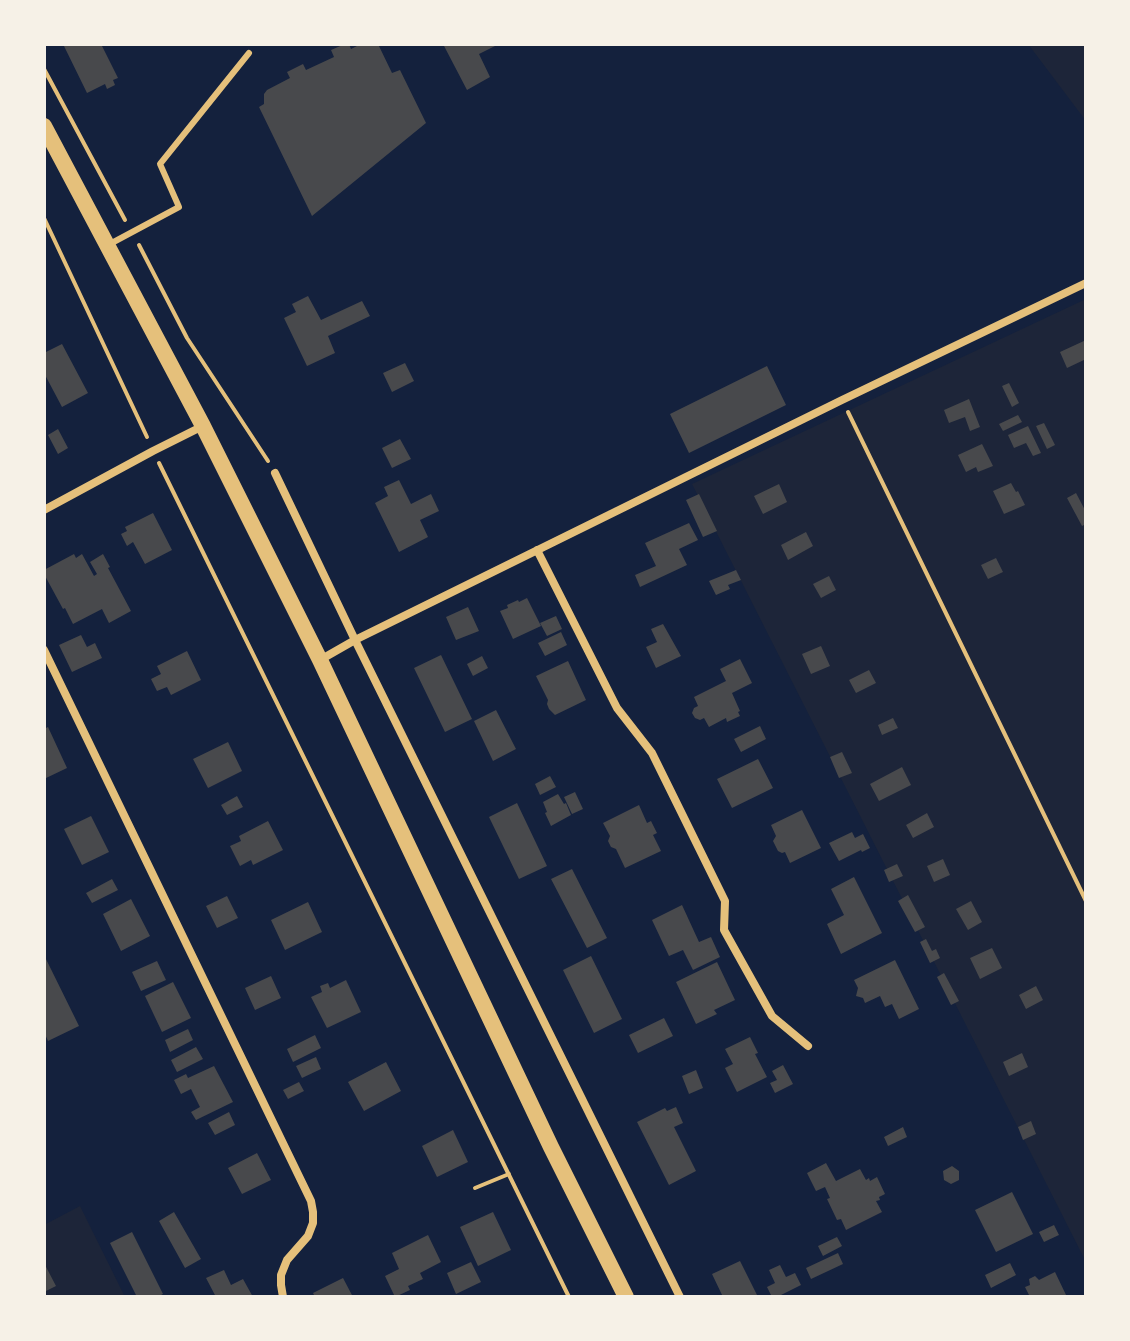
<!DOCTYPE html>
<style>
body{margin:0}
#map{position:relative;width:1130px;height:1341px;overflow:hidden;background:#14213d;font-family:"IBM Plex Sans",sans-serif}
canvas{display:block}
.frame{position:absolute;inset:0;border:46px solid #f6f1e7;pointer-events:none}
</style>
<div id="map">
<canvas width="1130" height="1341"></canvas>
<div class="frame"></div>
</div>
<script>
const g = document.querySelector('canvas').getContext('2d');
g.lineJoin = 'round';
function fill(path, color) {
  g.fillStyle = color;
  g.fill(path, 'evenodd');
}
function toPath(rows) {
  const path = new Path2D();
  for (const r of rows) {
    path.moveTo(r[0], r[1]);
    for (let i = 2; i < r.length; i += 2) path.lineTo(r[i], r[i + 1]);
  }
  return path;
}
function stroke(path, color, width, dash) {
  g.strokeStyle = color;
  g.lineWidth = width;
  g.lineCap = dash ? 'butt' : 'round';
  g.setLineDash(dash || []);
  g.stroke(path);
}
fill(toPath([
 [1028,44,1086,44,1086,121],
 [1086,299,1086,1262,692,484],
 [80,1206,125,1297,44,1297,44,1225]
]), '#1d2539');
fill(toPath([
 [63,44,101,44,118,78,113,80,115,85,107,89,105,84,87,93],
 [345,44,349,44,351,49,361,44,378,44,392,73,400,70,426,123,312,216,259,107,264,104,264,94,267,90,290,78,287,72,303,64,306,70,334,57,331,50],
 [443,44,499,44,479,54,490,77,467,90],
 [308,296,321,320,362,301,370,316,328,336,335,353,307,366,284,318,296,312,292,304],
 [1086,340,1086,359,1067,368,1060,352],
 [62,344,88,393,62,407,44,373,44,353],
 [405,363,414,381,392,392,383,373],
 [767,366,786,405,689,453,670,414],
 [1009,383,1019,403,1012,407,1002,386],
 [969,399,980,427,970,431,965,417,949,423,944,410],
 [1018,415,1022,422,1003,431,999,424],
 [1044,423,1055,445,1047,449,1036,426],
 [1028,426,1041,453,1033,456,1026,443,1014,448,1008,435],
 [58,429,68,448,58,454,48,435],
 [400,439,411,459,392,468,382,448],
 [982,444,993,466,978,472,976,467,966,472,958,455],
 [399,480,411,504,431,494,439,511,420,520,428,537,399,552,375,503,388,496,384,487],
 [1011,483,1016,492,1018,491,1025,505,1004,514,993,491],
 [779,484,787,502,763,514,754,496],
 [1076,493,1086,512,1086,524,1082,526,1067,498],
 [699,494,717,531,703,537,686,500],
 [153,513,172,550,145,564,133,542,127,546,121,534,127,531,125,527],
 [689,523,698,540,679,549,687,565,640,587,635,575,656,566,645,543],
 [806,532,813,546,788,560,781,545],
 [74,554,76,558,82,554,94,576,97,574,90,562,103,554,110,567,108,568,131,611,109,623,102,609,73,624,65,608,63,609,44,574,44,570],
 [996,558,1003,572,988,579,981,565],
 [736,570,741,580,728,585,730,589,716,595,709,581],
 [829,576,836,590,821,598,813,584],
 [527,598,541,626,513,639,500,611,508,608,507,605,518,600,519,602],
 [468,607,479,631,456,640,446,617],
 [556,616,562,629,547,636,540,623],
 [663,624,681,656,656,668,646,647,657,642,651,629],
 [561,632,567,645,545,656,538,643],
 [81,635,87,647,95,643,102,658,72,672,59,645],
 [821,646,830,666,811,674,802,654],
 [187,651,201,680,171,695,167,687,157,691,151,679,161,674,157,666],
 [441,655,472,719,445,732,414,668],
 [482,656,488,668,473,676,467,664],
 [740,659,752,683,732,693,740,711,738,712,740,716,727,722,726,718,709,727,704,718,700,720,695,718,692,713,694,708,698,706,694,697,726,681,720,669],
 [568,661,586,700,555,715,549,709,547,704,548,700,536,676],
 [869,670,876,683,856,693,849,680],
 [496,710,516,749,493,761,474,721],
 [893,718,898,728,882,735,878,725],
 [760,726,766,739,741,752,734,739],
 [48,727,67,768,44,779,44,729],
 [228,742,242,771,208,788,193,759],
 [842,752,852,773,839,778,830,757],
 [758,759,773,788,732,808,717,779],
 [902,767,911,785,879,801,870,784],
 [550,776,556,787,540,795,535,784],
 [575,792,583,809,572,814,564,797],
 [558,794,564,804,566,803,571,815,551,826,545,813,547,812,543,802],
 [237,796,243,807,227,815,221,805],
 [517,803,547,866,519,879,489,817],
 [639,805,647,823,651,821,657,833,653,835,661,851,625,868,616,849,611,847,608,841,610,836,603,823],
 [802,810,821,848,790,863,785,852,782,853,778,851,773,841,776,836,771,825],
 [927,813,934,827,913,838,906,825],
 [91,816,109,852,82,865,64,829],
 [268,821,283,850,253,865,251,860,240,866,230,846,241,841,239,836],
 [852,832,855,838,863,834,870,848,862,852,861,850,839,861,829,843],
 [943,859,950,875,934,882,927,866],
 [897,864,903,876,889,882,884,870],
 [572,869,607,938,587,948,551,879],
 [854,877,882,933,841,954,827,924,844,915,831,889],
 [112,879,118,890,92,903,86,893],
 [908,895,925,927,915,932,898,901],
 [227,896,238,918,217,928,206,906],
 [131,899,150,936,121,951,103,914],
 [971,901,982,922,968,930,956,909],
 [308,902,322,932,285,950,271,920],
 [682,905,699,942,711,937,720,957,693,970,683,950,669,956,652,920],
 [926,939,932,951,936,949,940,958,930,963,920,942],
 [992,948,1002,968,980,979,970,958],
 [44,955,79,1026,48,1041,44,1032],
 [591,956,622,1019,594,1033,563,970],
 [895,960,919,1009,899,1019,892,1004,885,1007,880,996,865,1003,863,998,856,996,858,988,854,980],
 [157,961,166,980,141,991,132,972],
 [717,962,735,1000,714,1010,717,1014,696,1024,676,982],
 [944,973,959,1001,951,1005,937,977],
 [271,976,281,998,255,1010,245,988],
 [346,980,361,1012,327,1028,311,997,322,992,320,986,328,983,330,988],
 [173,982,191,1018,162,1032,145,996],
 [1036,986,1043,1000,1026,1009,1019,995],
 [664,1018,673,1036,638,1053,629,1035],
 [188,1029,193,1040,170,1052,165,1040],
 [315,1035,321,1048,293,1062,287,1049],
 [750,1037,758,1053,755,1054,767,1077,737,1092,725,1068,733,1064,725,1049],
 [196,1047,203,1059,177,1072,171,1060],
 [1022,1053,1028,1067,1009,1076,1003,1062],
 [316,1057,321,1069,302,1078,296,1066],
 [386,1062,401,1091,364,1111,348,1082],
 [783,1065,793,1084,775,1093,770,1083,777,1080,772,1071],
 [214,1066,233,1102,196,1120,191,1112,200,1107,191,1089,181,1094,174,1080,186,1074,188,1078],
 [696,1070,703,1088,689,1094,682,1076],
 [299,1082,304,1091,288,1099,283,1090],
 [676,1107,683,1123,674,1127,696,1171,669,1185,637,1122,665,1108,667,1111],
 [229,1112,235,1125,215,1135,208,1123],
 [1031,1121,1036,1134,1023,1140,1018,1127],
 [903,1127,907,1137,888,1146,884,1137],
 [453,1130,468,1162,437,1177,422,1146],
 [257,1153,271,1180,242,1194,228,1168],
 [826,1163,836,1181,860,1169,866,1180,869,1178,870,1181,877,1177,885,1194,879,1197,880,1200,876,1201,882,1212,846,1230,841,1219,837,1220,827,1199,830,1198,825,1187,816,1191,807,1173],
 [952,1166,959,1171,959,1180,951,1184,944,1180,943,1171],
 [1012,1192,1033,1234,996,1252,975,1210],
 [174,1212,201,1259,185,1268,159,1221],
 [493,1212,511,1250,478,1266,460,1227],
 [1054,1225,1059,1235,1044,1242,1039,1232],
 [132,1232,163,1294,157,1297,137,1297,110,1243],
 [428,1235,441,1262,420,1273,423,1279,408,1286,410,1290,395,1297,385,1276,399,1269,392,1253],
 [837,1237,842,1246,823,1256,818,1246],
 [838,1253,843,1264,811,1279,806,1268],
 [740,1261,758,1297,723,1297,712,1274],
 [471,1262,481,1282,456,1294,447,1273],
 [44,1263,56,1286,44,1292],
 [1010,1263,1016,1275,991,1288,985,1275],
 [780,1265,786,1277,795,1273,801,1285,777,1297,772,1297,767,1287,775,1283,769,1270],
 [224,1270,231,1285,243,1279,253,1297,216,1297,206,1278],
 [1055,1272,1067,1297,1030,1297,1025,1287,1030,1285,1029,1279,1035,1276,1039,1280],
 [343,1278,353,1297,315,1297,313,1293]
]), '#48494c');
stroke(toPath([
 [44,69,125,220],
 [44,218,147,437],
 [139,245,187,338,268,461],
 [848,412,1086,901],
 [159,463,569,1297],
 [475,1188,509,1174]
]), '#e5c07b', 4);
stroke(toPath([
 [108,245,179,207,160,164,249,53]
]), '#e5c07b', 6);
stroke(toPath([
 [275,473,355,640,680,1297],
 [44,510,153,451,203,426],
 [537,550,617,708,652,753,725,901,724,930,772,1016,808,1046],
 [44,650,311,1201,313,1212,313,1223,308,1236,287,1260,281,1275,281,1285,283,1297],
 [320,660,355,640,842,400,1086,283]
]), '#e5c07b', 8);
stroke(toPath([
 [44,126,203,426,320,660,551,1147,626,1297]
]), '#e5c07b', 16);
</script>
